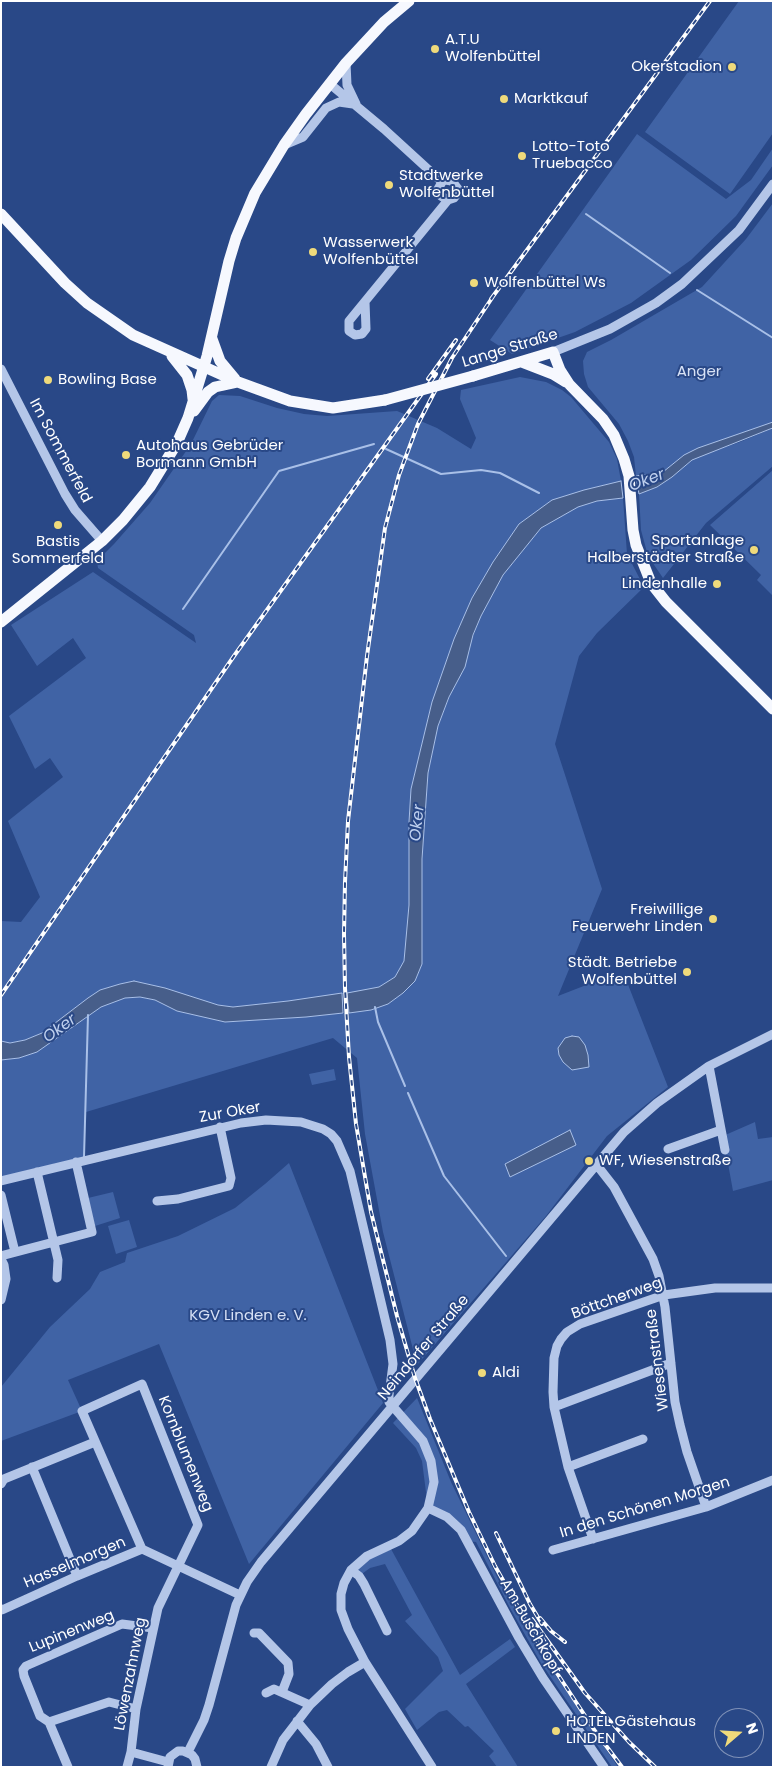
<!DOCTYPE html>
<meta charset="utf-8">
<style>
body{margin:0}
#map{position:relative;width:774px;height:1768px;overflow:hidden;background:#294887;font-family:Poppins,sans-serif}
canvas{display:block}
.frame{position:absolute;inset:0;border:2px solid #fff;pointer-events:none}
.north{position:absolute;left:714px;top:1708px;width:50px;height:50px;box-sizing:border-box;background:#294887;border:1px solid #7f91b7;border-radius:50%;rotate:71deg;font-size:14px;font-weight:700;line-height:20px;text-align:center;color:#fff}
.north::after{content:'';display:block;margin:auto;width:18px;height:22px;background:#efda7b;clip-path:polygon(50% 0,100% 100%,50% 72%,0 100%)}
</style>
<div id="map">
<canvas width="774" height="1768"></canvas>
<div class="frame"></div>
<div class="north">N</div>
</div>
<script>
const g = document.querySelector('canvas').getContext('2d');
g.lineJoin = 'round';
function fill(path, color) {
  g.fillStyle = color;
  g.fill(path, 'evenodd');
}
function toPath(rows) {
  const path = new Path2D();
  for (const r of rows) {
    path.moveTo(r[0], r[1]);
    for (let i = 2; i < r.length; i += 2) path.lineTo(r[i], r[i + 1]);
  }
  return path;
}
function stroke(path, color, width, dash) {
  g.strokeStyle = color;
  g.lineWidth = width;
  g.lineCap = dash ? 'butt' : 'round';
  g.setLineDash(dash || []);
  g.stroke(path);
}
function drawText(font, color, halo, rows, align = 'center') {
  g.font = font + ' Poppins,sans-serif';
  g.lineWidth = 4;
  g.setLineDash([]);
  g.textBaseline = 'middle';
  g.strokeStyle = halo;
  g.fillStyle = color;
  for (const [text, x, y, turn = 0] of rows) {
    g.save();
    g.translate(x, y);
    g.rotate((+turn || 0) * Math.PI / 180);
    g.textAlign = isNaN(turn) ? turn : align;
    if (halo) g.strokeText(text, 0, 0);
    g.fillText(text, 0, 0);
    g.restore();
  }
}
fill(toPath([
 [739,1,773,1,773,133,730,194,645,132],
 [637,134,726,199,751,180,773,148,773,165,736,216,691,260,631,303,575,332,512,354,490,340],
 [773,203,773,422,684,455,663,472,636,476,634,457,628,441,619,424,588,387,584,374,583,361,587,352,611,340,702,287,746,239],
 [520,377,546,382,562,390,571,397,609,442,617,459,621,481,584,490,552,500,519,524,493,562,472,598,454,639,432,702,411,789,409,822,409,905,407,946,404,961,395,977,379,987,359,992,288,1001,233,1007,218,1005,148,984,134,981,120,984,100,990,88,998,42,1033,25,1040,10,1043,1,1041,1,921,21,922,40,897,8,821,63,777,50,758,35,769,9,716,86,658,73,638,37,666,11,625,93,572,196,643,194,635,98,568,97,561,114,544,150,503,191,444,212,401,219,395,240,396,277,408,304,414,327,416,397,411,437,428,471,449,476,438,460,399,461,390],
 [773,428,773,466,706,523,663,578,648,556,641,530,639,494,657,487,672,477,692,460,702,455,740,442],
 [773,470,773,596,757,580,761,575,710,525],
 [623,498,627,554,644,587,597,633,579,656,555,744,602,889,558,996,612,975,618,986,627,982,668,1087,607,1136,546,1216,417,1365,383,1232,365,1134,357,1058,333,1038,86,1112,84,1157,1,1178,1,1060,19,1058,59,1037,101,1007,125,998,140,997,155,1000,177,1011,225,1022,306,1017,371,1010,388,1004,403,993,415,981,422,964,422,859,428,773,438,726,481,616,503,575,541,528,578,507,597,501],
 [334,1069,336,1080,312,1085,309,1074],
 [755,1122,758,1139,773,1137,773,1180,733,1191,723,1136],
 [289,1163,383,1403,249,1564,159,1344,68,1380,82,1411,1,1441,1,1387,50,1327,90,1289,100,1272,125,1262,127,1253,178,1236,235,1208,265,1184],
 [113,1192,120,1218,95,1226,88,1198],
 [129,1220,137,1247,116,1254,108,1226],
 [417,1398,451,1482,500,1583,550,1667,618,1767,612,1767,541,1663,510,1608,476,1542,468,1541,461,1530,428,1508,422,1461,416,1448,393,1423],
 [391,1549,460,1675,510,1639,515,1647,466,1684,518,1767,497,1767,489,1756,494,1751,468,1726,465,1727,447,1710,439,1712,417,1730,405,1709,443,1671,438,1657,405,1621,412,1615,385,1564,370,1568,359,1576,351,1570,374,1556]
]), '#4063a5');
const water = toPath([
 [773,422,773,428,770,429,692,460,672,477,657,487,639,494,636,476,663,472,684,455,698,448,773,422],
 [621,481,623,498,597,501,578,507,541,528,503,575,481,616,473,635,465,667,449,697,438,726,428,773,422,859,422,964,415,981,403,993,388,1004,371,1010,349,1013,347,993,379,987,395,977,404,961,409,905,409,822,411,789,432,702,454,639,472,598,493,562,519,524,552,500,584,490,621,481],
 [134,981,165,988,218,1005,233,1007,288,1001,342,993,343,1013,306,1017,225,1022,177,1011,155,1000,140,997,125,998,101,1007,37,1052,19,1058,1,1060,1,1041,10,1043,25,1040,42,1033,88,998,100,990,120,984,134,981],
 [572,1036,579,1037,585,1045,588,1055,589,1067,572,1070,563,1062,559,1055,558,1048,565,1038,572,1036],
 [570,1130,576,1145,510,1177,505,1164,570,1130]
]);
fill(water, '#475e8a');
stroke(water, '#a9c0e8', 1);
stroke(toPath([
 [586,214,670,273],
 [697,290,773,338],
 [386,449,441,474,481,470,500,473,539,493],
 [183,609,279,471,374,444],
 [375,1007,378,1022,405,1086],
 [408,1093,444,1176,506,1256],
 [84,1157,88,1015]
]), '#a9c0e8', 2);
stroke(toPath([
 [346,63,347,85,356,104],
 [330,84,384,129,442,182,438,189,439,193,441,196,448,200,349,321,349,331,355,335,362,334,366,329,365,302],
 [284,145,303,137,326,108,339,102,353,104],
 [442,182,445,180,452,181,458,189,457,194,454,198,448,200],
 [553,352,610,329,656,303,682,284,739,230,773,184],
 [1,369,65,494,75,510,102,541],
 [709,1066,725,1150],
 [668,1149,721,1130],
 [596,1164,614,1187,653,1259,659,1276,665,1307,675,1402,680,1425,687,1452,706,1507],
 [37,1172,58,1260,57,1278],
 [1,1181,241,1123,266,1120,301,1122,323,1129,331,1134,337,1141,350,1171,390,1340,393,1364,389,1395,389,1402,423,1441,431,1461,434,1482,428,1508,412,1531,399,1541,367,1556,351,1570,344,1583,341,1594,341,1610,348,1629,365,1662,432,1767],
 [1,1195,15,1252],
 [157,1201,178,1199,229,1186,231,1178,220,1127],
 [1,1256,92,1232,76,1162],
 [1,1259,4,1265,6,1279,1,1300],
 [554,1407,671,1363],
 [32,1467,77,1576],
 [568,1467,643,1439],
 [1,1484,4,1479,95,1442],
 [428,1508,447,1517,461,1530,519,1638,543,1678,604,1767],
 [593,1539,568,1467,554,1407,553,1392,554,1358,557,1346,561,1339,567,1332,580,1324,664,1295,715,1288,773,1288],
 [142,1549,82,1411,142,1384,198,1525,158,1608,136,1709,131,1752,168,1762],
 [553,1550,706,1507,773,1480],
 [351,1570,359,1576,364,1584,387,1631],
 [1,1609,2,1610,77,1576,142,1549,240,1595],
 [254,1633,259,1633,288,1663,289,1674,282,1692],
 [266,1693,274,1689,310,1705],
 [297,1721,316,1744,328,1767],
 [49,1722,109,1702,136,1709],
 [188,1752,204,1720,209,1705,236,1605,247,1582,261,1562,624,1132,657,1103,709,1066,773,1034],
 [68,1767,49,1722,40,1716,24,1676,23,1670,26,1666,122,1624,153,1628],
 [127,1767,131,1752],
 [168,1767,170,1757,178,1751,183,1751,192,1755,195,1759,197,1767],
 [271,1767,283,1740,310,1705,332,1684,348,1672,365,1662]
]), '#b4c6e8', 9);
stroke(toPath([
 [1,214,65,283,87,303,133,335,238,382,290,401,333,408,385,400],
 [212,339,220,361,235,379],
 [172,356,187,375,192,390,193,399],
 [522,362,553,374,566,382],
 [473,376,553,352,560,370,569,384,603,419,614,435,624,459,629,476,633,530,636,545,651,583,666,602,773,709],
 [194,411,208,392,215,387,238,382],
 [1,622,102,541,123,520,150,487,177,443,188,418,207,356,229,261,236,238,255,193,284,145,306,114,346,63,384,22,409,1]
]), '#f6f8fe', 11);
const rail = toPath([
 [494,295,452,358,418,424,399,475,385,528,367,656,348,821,345,882,344,934,345,988,349,1057,356,1124,371,1212,397,1316,415,1378,430,1419,469,1512,495,1566,545,1655,595,1731,622,1767],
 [491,299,710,1],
 [428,379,456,340],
 [1,995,234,656,436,374],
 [496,1533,530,1604,542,1624],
 [540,1618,551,1631,565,1642],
 [532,1619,585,1693,629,1742,655,1767]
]);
stroke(rail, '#fff', 4);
stroke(rail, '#294887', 2, [5.5]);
stroke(toPath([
 [385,400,473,376]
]), '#f6f8fe', 11);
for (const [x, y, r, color] of [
 [435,49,5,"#efda7b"],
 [732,67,5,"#efda7b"],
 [504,99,5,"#efda7b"],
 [522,156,5,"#efda7b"],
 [389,185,5,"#efda7b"],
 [313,252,5,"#efda7b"],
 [474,283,5,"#efda7b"],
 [48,380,5,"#efda7b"],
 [126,455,5,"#efda7b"],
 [58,525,5,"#efda7b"],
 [754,550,5,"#efda7b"],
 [717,584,5,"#efda7b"],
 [713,919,5,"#efda7b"],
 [687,972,5,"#efda7b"],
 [589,1161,5,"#efda7b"],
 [482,1373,5,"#efda7b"],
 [556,1731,5,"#efda7b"]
]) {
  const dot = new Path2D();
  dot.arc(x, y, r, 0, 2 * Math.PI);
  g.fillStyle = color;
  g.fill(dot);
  stroke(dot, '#294887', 2);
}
drawText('15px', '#fff', '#294887', [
 ["A.T.U",445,40],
 ["Wolfenbüttel",445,57],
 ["Okerstadion",722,67,"right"],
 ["Marktkauf",514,99],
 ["Lotto-Toto",532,147],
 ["Truebacco",532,164],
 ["Stadtwerke",399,176],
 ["Wolfenbüttel",399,193],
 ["Wasserwerk",323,243],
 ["Wolfenbüttel",323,260],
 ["Wolfenbüttel Ws",484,283],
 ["Bowling Base",58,380],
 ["Autohaus Gebrüder",136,446],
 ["Bormann GmbH",136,463],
 ["Sportanlage",744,541,"right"],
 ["Halberstädter Straße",744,558,"right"],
 ["Bastis",58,542,"center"],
 ["Sommerfeld",58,559,"center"],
 ["Lindenhalle",707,584,"right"],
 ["Freiwillige",703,910,"right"],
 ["Feuerwehr Linden",703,927,"right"],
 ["Städt. Betriebe",677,963,"right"],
 ["Wolfenbüttel",677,980,"right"],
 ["WF, Wiesenstraße",599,1161],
 ["Aldi",492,1373],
 ["HOTEL Gästehaus",566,1722],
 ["LINDEN",566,1739]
], 'left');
drawText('15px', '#fff', '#294887', [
 ["Lange Straße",510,349,-17],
 ["Im Sommerfeld",60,451,62],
 ["Zur Oker",230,1113,-10],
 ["Böttcherweg",617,1299,-20],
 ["Neindorfer Straße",424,1348,-50],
 ["Wiesenstraße",658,1360,-97],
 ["Kornblumenweg",185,1454,68],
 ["In den Schönen Morgen",645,1508,-17],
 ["Hasselmorgen",75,1563,-23],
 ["Am Buschkopf",530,1627,60],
 ["Lupinenweg",72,1632,-22],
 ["Löwenzahnweg",131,1674,-79]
]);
drawText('15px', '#d8e2f6', '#294887', [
 ["Anger",699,372],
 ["KGV Linden e. V.",248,1316]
]);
drawText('italic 16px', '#c0d1ef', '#294887', [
 ["Oker",647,481,-21],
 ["Oker",418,823,-84],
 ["Oker",60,1029,-36]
]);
</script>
